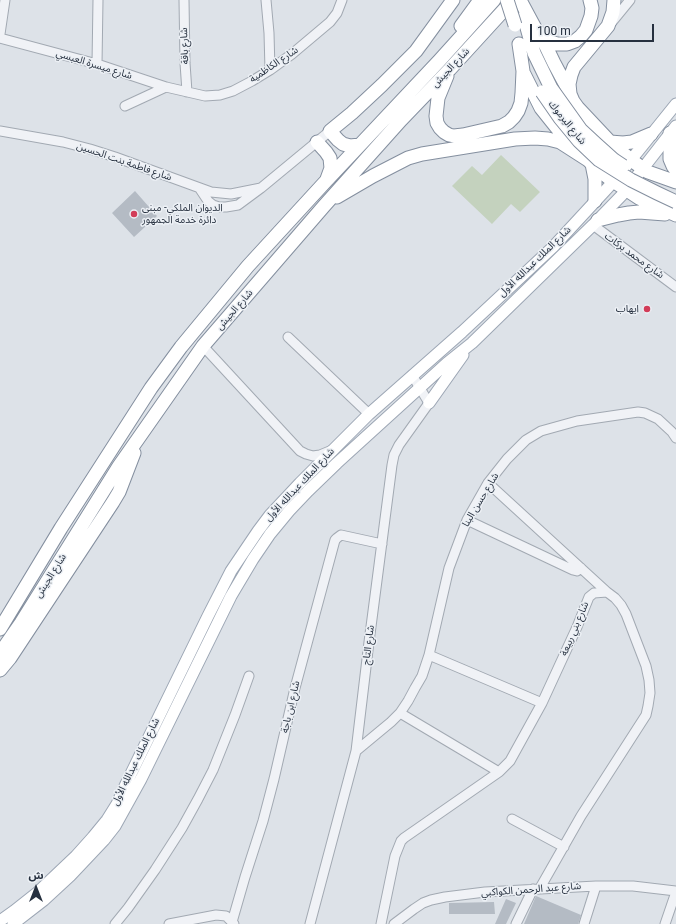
<!DOCTYPE html>
<meta charset="utf-8">
<style>
body{margin:0}
#map{position:relative;width:676px;height:924px;overflow:hidden;background:#dde2e8;font-family:Roboto,"Noto Sans Arabic",sans-serif}
canvas{display:block}
.north{position:absolute;left:16px;top:868px;width:40px;height:40px;-webkit-text-stroke:3px #ecf0f5;paint-order:stroke;rotate:0deg;font-size:11px;font-weight:700;line-height:16px;text-align:center;color:#26303f}
.north::after{content:'';display:block;margin:auto;width:14px;height:18px;background:#26303f;clip-path:polygon(50% 0,100% 100%,50% 72%,0 100%)}
.scale{position:absolute;left:530px;top:24px;width:124px;height:18px;box-sizing:border-box;border:2px solid #26303f;border-top:0;padding-left:5px;font-size:12px;line-height:14px;white-space:nowrap;color:#26303f;-webkit-text-stroke:3px #ecf0f5;paint-order:stroke}
</style>
<div id="map">
<canvas width="676" height="924"></canvas>
<div class="north">ش</div>
<div class="scale">100 m</div>
</div>
<script>
const g = document.querySelector('canvas').getContext('2d');
g.lineJoin = 'round';
function fill(path, color) {
  g.fillStyle = color;
  g.fill(path, 'evenodd');
}
function toPath(rows) {
  const path = new Path2D();
  for (const r of rows) {
    path.moveTo(r[0], r[1]);
    for (let i = 2; i < r.length; i += 2) path.lineTo(r[i], r[i + 1]);
  }
  return path;
}
function stroke(path, color, width, dash) {
  g.strokeStyle = color;
  g.lineWidth = width;
  g.lineCap = dash ? 'butt' : 'round';
  g.setLineDash(dash || []);
  g.stroke(path);
}
function drawText(font, color, halo, rows, align = 'center') {
  g.font = font + ' Roboto,"Noto Sans Arabic",sans-serif';
  g.lineWidth = 3;
  g.setLineDash([]);
  g.textBaseline = 'middle';
  g.strokeStyle = halo;
  g.fillStyle = color;
  for (const [text, x, y, turn = 0] of rows) {
    g.save();
    g.translate(x, y);
    g.rotate((+turn || 0) * Math.PI / 180);
    g.textAlign = isNaN(turn) ? turn : align;
    if (halo) g.strokeText(text, 0, 0);
    g.fillText(text, 0, 0);
    g.restore();
  }
}
fill(toPath([
 [501,155,540,192,520,212,511,204,492,224,452,186,472,166,482,175]
]), '#c4d2be');
fill(toPath([
 [135,191,157,216,134,237,112,213],
 [536,896,581,915,578,924,524,924],
 [506,899,516,903,506,924,495,924],
 [494,902,495,914,449,914,449,903]
]), '#b4bbc4');
const minor = toPath([
 [184,0,185,63,187,92],
 [266,0,269,33,270,70],
 [612,22,630,0],
 [0,34,5,0],
 [0,38,97,64,166,87,205,96,220,95,233,91,252,81,270,70,292,54,330,22,337,13,342,0],
 [97,64,98,0],
 [125,106,166,87],
 [0,131,63,142,90,149,115,157,211,192,231,194,261,188],
 [200,189,208,201,213,205,219,207,226,207,238,205,261,188,330,131],
 [593,225,676,287],
 [288,337,369,414],
 [203,346,300,451,306,454,313,456,320,455,332,450],
 [488,483,607,592],
 [467,520,573,570,577,571,581,568],
 [429,655,542,703],
 [400,713,499,772],
 [356,751,391,722,400,713,408,701,415,688,422,676,429,655,449,568,467,520,488,483,507,459,526,440,541,431,577,421,638,412,645,413,658,419,672,432,676,438],
 [512,819,564,847],
 [232,922,245,877,263,821,274,779,295,688,335,540,337,538,341,535,382,544],
 [115,924,128,908,155,870,182,828,198,799,213,770,235,715,249,676],
 [169,924,216,915,226,916,234,924],
 [310,924,356,751,369,642,392,465,394,455,399,445,429,403,412,375],
 [381,924,395,856,401,841,404,838,499,772,510,761,542,703,577,627,589,597,594,593,607,592,615,598,621,605,626,614,646,666,649,680,650,693,648,706,646,715,581,816,540,888],
 [394,924,414,909,423,903,431,900,445,897,485,892,596,886,633,886,676,891],
 [516,924,533,889],
 [584,924,596,886],
 [665,924,676,892]
]);
const major = toPath([
 [429,403,463,355],
 [0,921,14,911,38,892,76,856,93,837,107,820,117,804,126,784,208,616,231,571,258,531,270,515,300,483,369,414,462,332,553,247,614,181,676,104],
 [13,924,44,900,70,876,104,840,115,826,141,779,231,596,253,559,270,534,289,511,308,491,337,463,447,363,472,343,593,225,623,194,676,126]
]);
const highway = toPath([
 [614,0,613,12,608,26,574,67,571,75,569,84,570,94,573,101,578,108,610,142,631,160,648,172,676,182],
 [521,2,535,28,541,36,548,41,557,44,567,44,575,41,581,36,586,30,591,16,592,8,590,0],
 [524,17,534,53,551,88],
 [461,26,480,0],
 [541,36,554,63,570,93],
 [524,74,541,108,573,148],
 [447,76,438,98,436,116,437,123,440,128,444,132,449,135,454,136,463,135,502,126,509,122,514,117,518,111,521,103,522,93,523,71,519,44],
 [670,133,670,159,673,166,676,170],
 [317,142,326,152,330,158,331,168,327,179],
 [610,142,623,143,632,142,651,134],
 [360,145,350,146,343,144,338,140,330,131,352,113,382,85,416,51,453,0],
 [592,164,595,179,595,201],
 [337,197,373,176,408,158,422,154,515,139,535,138,548,139,560,142,588,160,592,164,610,179,639,198,676,215],
 [598,220,618,215,629,213,639,212,665,214],
 [0,629,61,528,151,388,181,347,248,266,326,181,439,61,494,0],
 [0,653,21,623,119,466,203,346,324,206,401,120,450,69,513,0],
 [0,670,10,658,113,502,119,492,134,453]
]);
stroke(minor, '#a2a9b2', 11);
stroke(major, '#9ca6b4', 13);
stroke(highway, '#848f9f', 15);
stroke(minor, '#f0f2f6', 9);
stroke(major, '#fff', 11);
stroke(highway, '#fff', 13);
const highwayBridge = toPath([
 [507,0,515,25],
 [551,88,581,130,595,143,614,160,623,166],
 [542,92,560,118,579,141,599,160,631,180,657,193,676,202]
]);
stroke(highwayBridge, '#848f9f', 15, []);
stroke(highwayBridge, '#fff', 13);
for (const [x, y, r, color] of [
 [134,214,4,"#d23c58"],
 [647,309,4,"#d23c58"]
]) {
  const dot = new Path2D();
  dot.arc(x, y, r, 0, 2 * Math.PI);
  g.fillStyle = color;
  g.fill(dot);
  stroke(dot, '#ecf0f5', 1.5);
}
drawText('10px', '#26303f', '#ecf0f5', [
 ["شارع باقة",185,46,-92],
 ["شارع ميسرة العبسي",94,65,17],
 ["شارع الكاظمية",274,65,-34],
 ["شارع الجيش",451,68,-47],
 ["شارع اليرموك",567,123,51],
 ["شارع فاطمة بنت الحسين",124,162,19],
 ["شارع محمد بركات",634,256,36],
 ["شارع الملك عبدالله الأول",535,262,-44],
 ["شارع الجيش",235,310,-49],
 ["شارع الملك عبدالله الأول",300,485,-47],
 ["شارع حسن البنا",481,500,-59],
 ["شارع الجيش",51,576,-58],
 ["شارع بني ربيعة",575,629,-67],
 ["شارع التاج",369,645,-83],
 ["شارع ابن باجة",291,707,-77],
 ["شارع الملك عبدالله الأول",136,762,-64],
 ["شارع عبد الرحمن الكواكبي",531,890,-4]
]);
drawText('10px', '#26303f', '#ecf0f5', [
 ["الديوان الملكي- مبنى",142,208],
 ["دائرة خدمة الجمهور",142,220],
 ["ايهاب",639,309,"right"]
], 'left');
</script>
